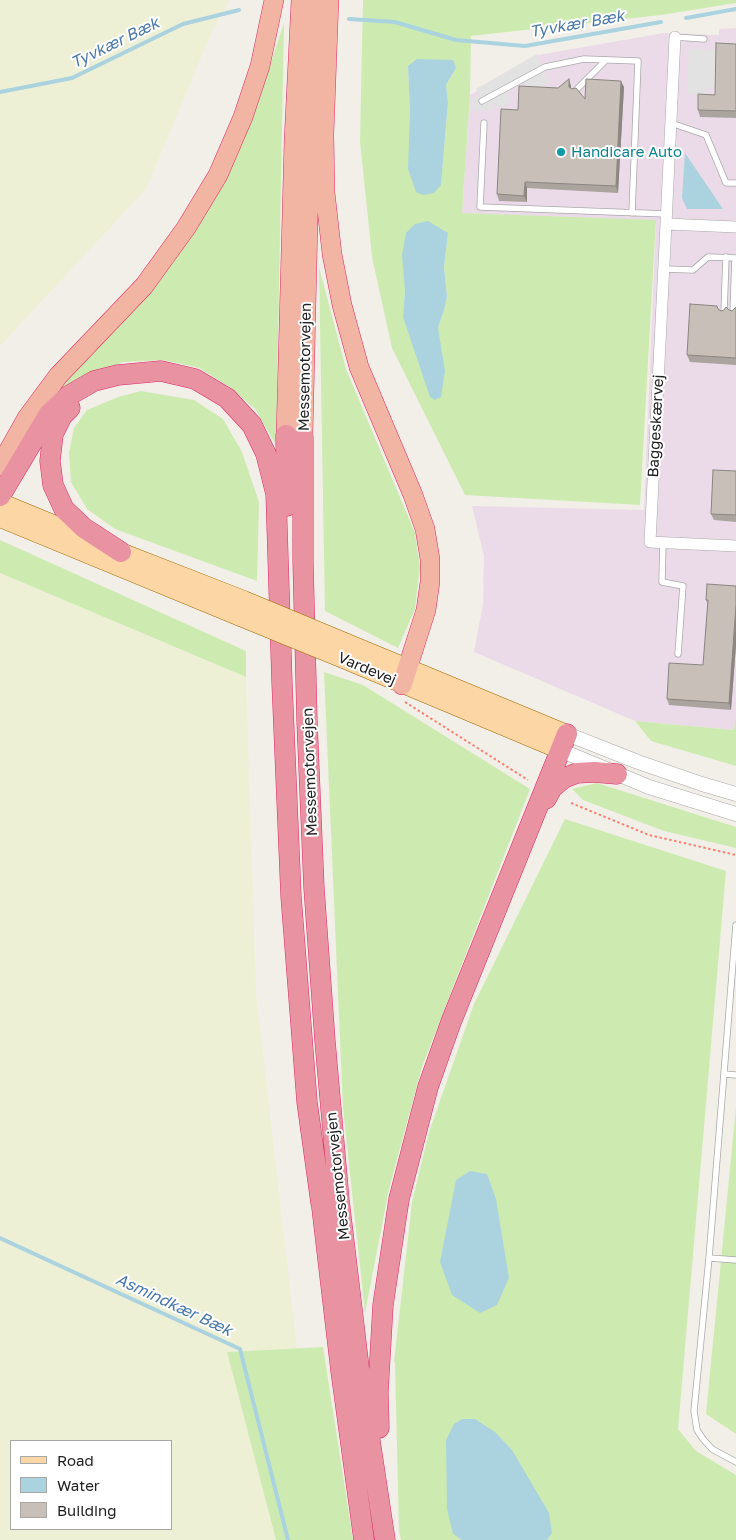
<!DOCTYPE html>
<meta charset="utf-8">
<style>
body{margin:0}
#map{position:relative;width:736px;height:1540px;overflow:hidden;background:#f2efe9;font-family:"Golos Text",sans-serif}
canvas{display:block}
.legend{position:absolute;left:10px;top:1440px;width:162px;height:90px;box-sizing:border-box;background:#fff;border:1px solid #a7a7a7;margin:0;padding:6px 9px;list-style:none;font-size:15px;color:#222}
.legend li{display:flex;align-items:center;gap:10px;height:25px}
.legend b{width:25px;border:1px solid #a7a7a7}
</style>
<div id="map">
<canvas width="736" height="1540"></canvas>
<ul class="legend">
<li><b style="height:6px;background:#fcd6a4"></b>Road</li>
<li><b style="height:14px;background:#aad3df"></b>Water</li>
<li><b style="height:14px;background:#c7bfb8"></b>Building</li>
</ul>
</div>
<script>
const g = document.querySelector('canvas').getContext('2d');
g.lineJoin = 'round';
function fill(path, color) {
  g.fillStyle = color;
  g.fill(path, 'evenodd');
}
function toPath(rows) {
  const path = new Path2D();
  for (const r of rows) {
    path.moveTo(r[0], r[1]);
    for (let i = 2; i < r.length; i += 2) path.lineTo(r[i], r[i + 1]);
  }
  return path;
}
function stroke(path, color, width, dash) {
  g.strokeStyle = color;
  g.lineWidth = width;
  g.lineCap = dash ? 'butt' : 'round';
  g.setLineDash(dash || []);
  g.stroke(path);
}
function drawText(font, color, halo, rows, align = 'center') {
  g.font = font + ' "Golos Text",sans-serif';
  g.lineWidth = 4;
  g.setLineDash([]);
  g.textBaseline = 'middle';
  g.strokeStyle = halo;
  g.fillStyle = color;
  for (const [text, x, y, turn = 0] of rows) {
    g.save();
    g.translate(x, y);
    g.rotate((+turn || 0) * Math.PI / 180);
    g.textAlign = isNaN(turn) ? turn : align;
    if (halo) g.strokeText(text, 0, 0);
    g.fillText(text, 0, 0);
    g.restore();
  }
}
fill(toPath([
 [736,28,736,715,734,730,635,721,474,652,483,604,484,556,472,506,644,510,656,221,462,213,470,95,538,55,664,33,719,35,719,29]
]), '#ebdbe8');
fill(toPath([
 [0,0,230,0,213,29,146,189,0,346],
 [0,573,246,677,256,993,297,1348,227,1352,276,1540,0,1540],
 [11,1441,171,1441,171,1529,11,1529]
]), '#eef0d5');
fill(toPath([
 [363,0,736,0,736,3,661,15,471,36,470,95,462,213,656,220,640,505,465,495,392,348,372,257,360,141],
 [408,66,456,68,446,85,448,102,441,185,410,113],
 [448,233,444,267,447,297,444,310,438,328,403,317,405,290],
 [284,23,276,445,256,410,230,387,199,368,163,360,124,362,96,372,47,404,64,378,149,295,225,179,256,108],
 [319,267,346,369,415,533,420,567,415,609,398,648,325,611],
 [141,391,194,400,223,419,242,452,259,502,257,581,115,529,87,509,71,482,69,453,74,428,87,410,118,397],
 [0,540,246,651,246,677,0,573],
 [324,672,363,685,530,789,422,1067,389,1189,365,1313,343,1108],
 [736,715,736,766,651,741,635,721,734,730],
 [597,783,736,827,736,848,664,831,583,800,572,789],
 [565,819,726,871,678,1429,696,1451,736,1475,736,1540,401,1540,399,1531,395,1363,394,1362,412,1202,429,1132,474,1004],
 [736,1107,736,1434,706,1414],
 [323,1347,353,1540,276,1540,227,1352]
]), '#cdebb0');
fill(toPath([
 [689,49,719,50,717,89,708,88,707,97,695,97,695,94,687,94],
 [537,54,549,82,530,92,525,83,506,93,511,101,499,109,494,102,492,104,491,111,471,110,471,97,480,97,476,89]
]), '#e2e2e2');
fill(toPath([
 [417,59,453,60,456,68,446,85,448,102,441,185,434,193,423,195,416,192,408,169,410,113,408,66],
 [685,153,723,209,687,209,682,198],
 [428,221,448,233,444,267,447,297,444,310,438,328,445,371,441,397,435,400,430,397,403,317,405,290,402,255,406,233,415,224],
 [470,1171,487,1174,496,1199,509,1278,497,1305,480,1313,452,1295,440,1262,456,1180],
 [462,1419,475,1419,495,1432,512,1450,549,1513,552,1533,547,1540,462,1540,453,1534,447,1509,446,1440,454,1424]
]), '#aad3df');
stroke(toPath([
 [686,18,736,9],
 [349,19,395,22,456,40,525,46,661,22],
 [0,92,72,78,183,24,239,10],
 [0,1238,240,1349,288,1540]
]), '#aad3df', 4);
const service = toPath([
 [675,37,704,39],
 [575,91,606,60],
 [482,101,545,67,584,59,638,61,632,213],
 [484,123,480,207,667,214],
 [671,123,706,135,726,183,736,183],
 [664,269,693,270,708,257,736,258],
 [724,313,726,257],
 [733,313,735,258],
 [663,542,662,582,683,586,678,654],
 [736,925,709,1258,694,1411,697,1430,703,1439,712,1449,736,1462],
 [724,1074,736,1075],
 [709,1258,736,1260]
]);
const minor = toPath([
 [666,224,675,37],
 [736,227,666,224,650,542,736,546]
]);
const tertiary = toPath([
 [567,734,638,762,702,784,736,794],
 [560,750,649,787,736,814]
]);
const primary = toPath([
 [0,502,121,552,244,600],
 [0,518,240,617],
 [345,642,567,734],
 [343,659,560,750]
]);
const trunk = toPath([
 [329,0,324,134,325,192,332,254,342,305,359,367,413,495,425,529,430,559,430,582,426,610,402,685],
 [286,435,294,140,301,0],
 [303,437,312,49,315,0],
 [0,466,27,418,58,376,144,286,186,228,218,175,243,117,260,66,274,0]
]);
const motorway = toPath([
 [70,408,62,416,53,434,50,461,53,485,64,509,84,528,121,552],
 [286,435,287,506],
 [303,437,303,561,307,721,314,888,325,1041,339,1200,359,1368,385,1540],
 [0,496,49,414,68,396,94,381,118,375,161,371,195,379,227,398,252,425,266,454,276,494,282,683,291,896,307,1102,321,1203],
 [546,799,552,788,564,778,577,773,594,772,617,774],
 [320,1191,341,1371,364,1540],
 [379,1428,378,1392,383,1305,399,1199,428,1087,451,1022,567,734]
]);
stroke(service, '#a9a9a9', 7);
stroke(minor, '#a9a9a9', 12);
stroke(tertiary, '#a9a9a9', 15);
stroke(primary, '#a06b00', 19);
stroke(trunk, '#dc2a67', 20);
stroke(motorway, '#dc2a67', 21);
stroke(toPath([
 [405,702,528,780],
 [571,803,649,835,736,855]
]), '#fa8072', 2, [2.5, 2.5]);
stroke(service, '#fff', 5.5);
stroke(minor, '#fff', 11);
stroke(tertiary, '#fff', 14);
stroke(primary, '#fcd6a4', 18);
stroke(trunk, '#f2b4a3', 19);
stroke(motorway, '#e892a2', 20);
const primaryBridge = toPath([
 [244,600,345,642],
 [240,617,343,659]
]);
stroke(primaryBridge, '#a06b00', 19, []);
stroke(primaryBridge, '#fcd6a4', 18);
fill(toPath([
 [736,44,736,118,700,117,698,110,715,95],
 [571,86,571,89,585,99,624,87,618,193,527,188,527,202,499,201,497,194,518,110,558,88],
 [736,307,736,365,690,362,687,355,718,309,721,311,732,311],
 [736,471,736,522,714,520,711,514],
 [736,586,736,645,731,710,669,705,667,699,703,665,708,604,706,600]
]), '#aba49e');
fill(toPath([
 [569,79,571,86,571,94,569,87],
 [621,81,624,87,618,193,616,186],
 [525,182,527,188,527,202,524,196],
 [736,605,736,645,731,710,729,703]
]), '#8b8681');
const building = toPath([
 [716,43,736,44,736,111,698,110,698,94,715,95,716,43],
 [569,79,569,87,572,89,576,88,585,99,586,79,621,81,616,186,525,182,524,196,497,194,501,109,518,110,519,86,558,88,569,79],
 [690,304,717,306,718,309,721,311,724,310,726,307,729,310,732,311,736,307,736,358,687,355,690,304],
 [713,470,736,471,736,515,711,514,713,470],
 [707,584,736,586,736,605,729,703,667,699,669,663,703,665,708,600,706,600,707,584]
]);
fill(building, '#c7bfb8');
stroke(building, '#8b8681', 1);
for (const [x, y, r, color] of [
 [561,152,5,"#0f9aa8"]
]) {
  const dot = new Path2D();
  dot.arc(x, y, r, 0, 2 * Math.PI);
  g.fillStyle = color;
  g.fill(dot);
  stroke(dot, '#fff', 2);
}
drawText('15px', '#0d838f', '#fff', [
 ["Handicare Auto",571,152]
], 'left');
drawText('15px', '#222', '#fff', [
 ["Messemotorvejen",305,367,-89],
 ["Baggeskærvej",656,426,-87],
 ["Vardevej",367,669,23],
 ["Messemotorvejen",310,772,-92],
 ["Messemotorvejen",338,1176,-96]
]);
drawText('italic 16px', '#4a7aab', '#fff', [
 ["Tyvkær Bæk",577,24,-10],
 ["Tyvkær Bæk",115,43,-26],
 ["Asmindkær Bæk",174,1305,25]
]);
</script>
